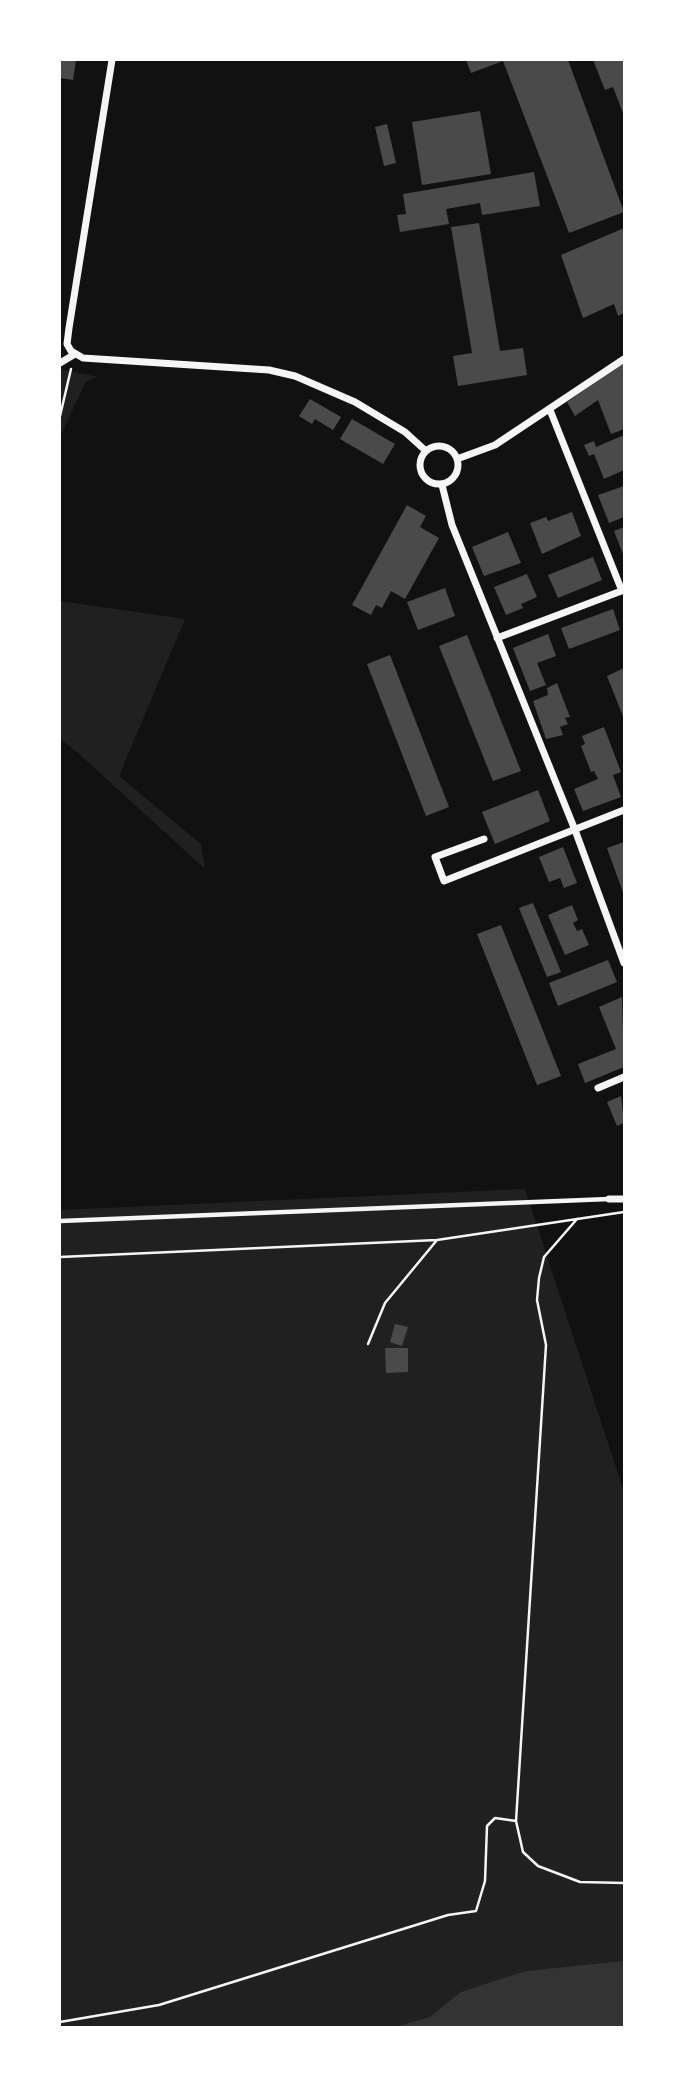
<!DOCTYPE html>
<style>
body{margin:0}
#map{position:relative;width:684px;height:2087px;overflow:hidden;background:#111;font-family:"Fira Sans Condensed",sans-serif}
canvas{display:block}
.frame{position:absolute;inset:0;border:61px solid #fff;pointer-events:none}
</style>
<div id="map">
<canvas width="684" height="2087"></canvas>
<div class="frame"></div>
</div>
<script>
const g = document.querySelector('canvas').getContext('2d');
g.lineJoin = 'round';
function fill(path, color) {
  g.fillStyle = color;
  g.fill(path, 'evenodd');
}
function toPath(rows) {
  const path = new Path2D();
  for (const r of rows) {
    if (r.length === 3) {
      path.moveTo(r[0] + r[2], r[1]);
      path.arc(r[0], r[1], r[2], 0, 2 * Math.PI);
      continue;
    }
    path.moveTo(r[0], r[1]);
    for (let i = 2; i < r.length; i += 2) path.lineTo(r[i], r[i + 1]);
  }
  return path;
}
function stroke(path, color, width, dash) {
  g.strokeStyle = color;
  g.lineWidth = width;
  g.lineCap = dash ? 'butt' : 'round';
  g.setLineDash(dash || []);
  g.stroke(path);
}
fill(toPath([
 [60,369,98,377,86,381,60,437],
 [60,601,185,619,119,776,201,844,205,869,78,753,60,739],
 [525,1189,624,1492,624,2027,60,2027,60,1210]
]), '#202020');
fill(toPath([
 [624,1961,624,2027,395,2027,430,2017,461,1992,526,1971]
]), '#333');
fill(toPath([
 [60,60,76,60,73,80,60,78],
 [466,60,568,60,624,212,569,233,503,61,471,73],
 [593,60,624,60,624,116,613,87,605,90],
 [480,111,491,174,422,185,412,122],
 [387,124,396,163,384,166,375,127],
 [534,172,540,206,482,215,480,203,446,209,449,224,400,232,397,215,406,214,403,194],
 [479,223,500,351,523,348,527,375,458,386,453,356,472,353,451,227],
 [624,228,624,313,618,316,614,304,583,318,561,255],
 [624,363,624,429,611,434,598,400,575,416,567,402],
 [310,399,341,417,333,430,315,419,312,424,299,416],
 [352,419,395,444,383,464,340,439],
 [624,435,624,470,604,479,594,454,589,456,584,445,594,441,596,447],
 [624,486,624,517,609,523,598,495],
 [407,505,426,516,420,527,439,538,405,599,391,591,382,608,376,605,371,615,352,605],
 [572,512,581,536,542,554,530,523,546,517,548,521],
 [624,527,624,557,614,531],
 [508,532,521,563,484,576,472,547],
 [593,557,602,580,558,598,548,575],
 [527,574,537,597,521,604,523,608,506,615,494,587],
 [445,588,455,616,418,630,407,602],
 [613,609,620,630,569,649,561,628],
 [548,634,556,656,537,663,546,685,530,691,513,648],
 [467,635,521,771,493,781,439,646],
 [390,655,449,807,426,816,367,664],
 [624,668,624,719,607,676],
 [557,683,570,717,565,718,568,724,560,727,563,735,546,739,533,701,548,695,547,688],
 [604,727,621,772,613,775,621,797,583,811,574,789,598,779,594,771,591,772,581,746,585,744,582,736],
 [538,790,550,821,495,844,482,812],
 [624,842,624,895,607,848],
 [563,847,577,883,564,888,560,878,549,882,539,857],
 [533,903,561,972,547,977,519,908],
 [572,905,578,920,573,923,577,931,582,929,589,945,565,955,548,915],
 [501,925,561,1076,537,1085,477,934],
 [608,960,617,982,558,1006,549,983],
 [622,997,624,1067,585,1083,578,1064,616,1049,599,1007],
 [621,1096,624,1123,617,1126,607,1102],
 [395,1324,408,1327,402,1346,390,1342],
 [385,1348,408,1348,408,1372,386,1373]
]), '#4a4a4a');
stroke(toPath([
 [60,416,71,369],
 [577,1219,544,1257,539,1278,537,1300,546,1345,516,1821,523,1852,538,1866,580,1882,624,1883],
 [60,1257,437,1240,624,1212],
 [368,1344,385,1303,437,1240],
 [60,2022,159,2005,448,1915,476,1911,485,1881,487,1826,495,1818,516,1821]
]), '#f5f5f5', 2.5);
stroke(toPath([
 [60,1221,609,1199]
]), '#f5f5f5', 4.5);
stroke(toPath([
 [112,60,69,328,67,344,71,351,83,358,269,370,295,376,355,402,405,432,426,451],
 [60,363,75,354],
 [550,410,622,591],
 [439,465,19],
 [457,459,495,445,624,359],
 [442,485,452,525,575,830,624,963],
 [497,638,624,590],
 [484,839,435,857,444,881,624,810],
 [598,1088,624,1077],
 [609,1199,624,1199]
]), '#f5f5f5', 7);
</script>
